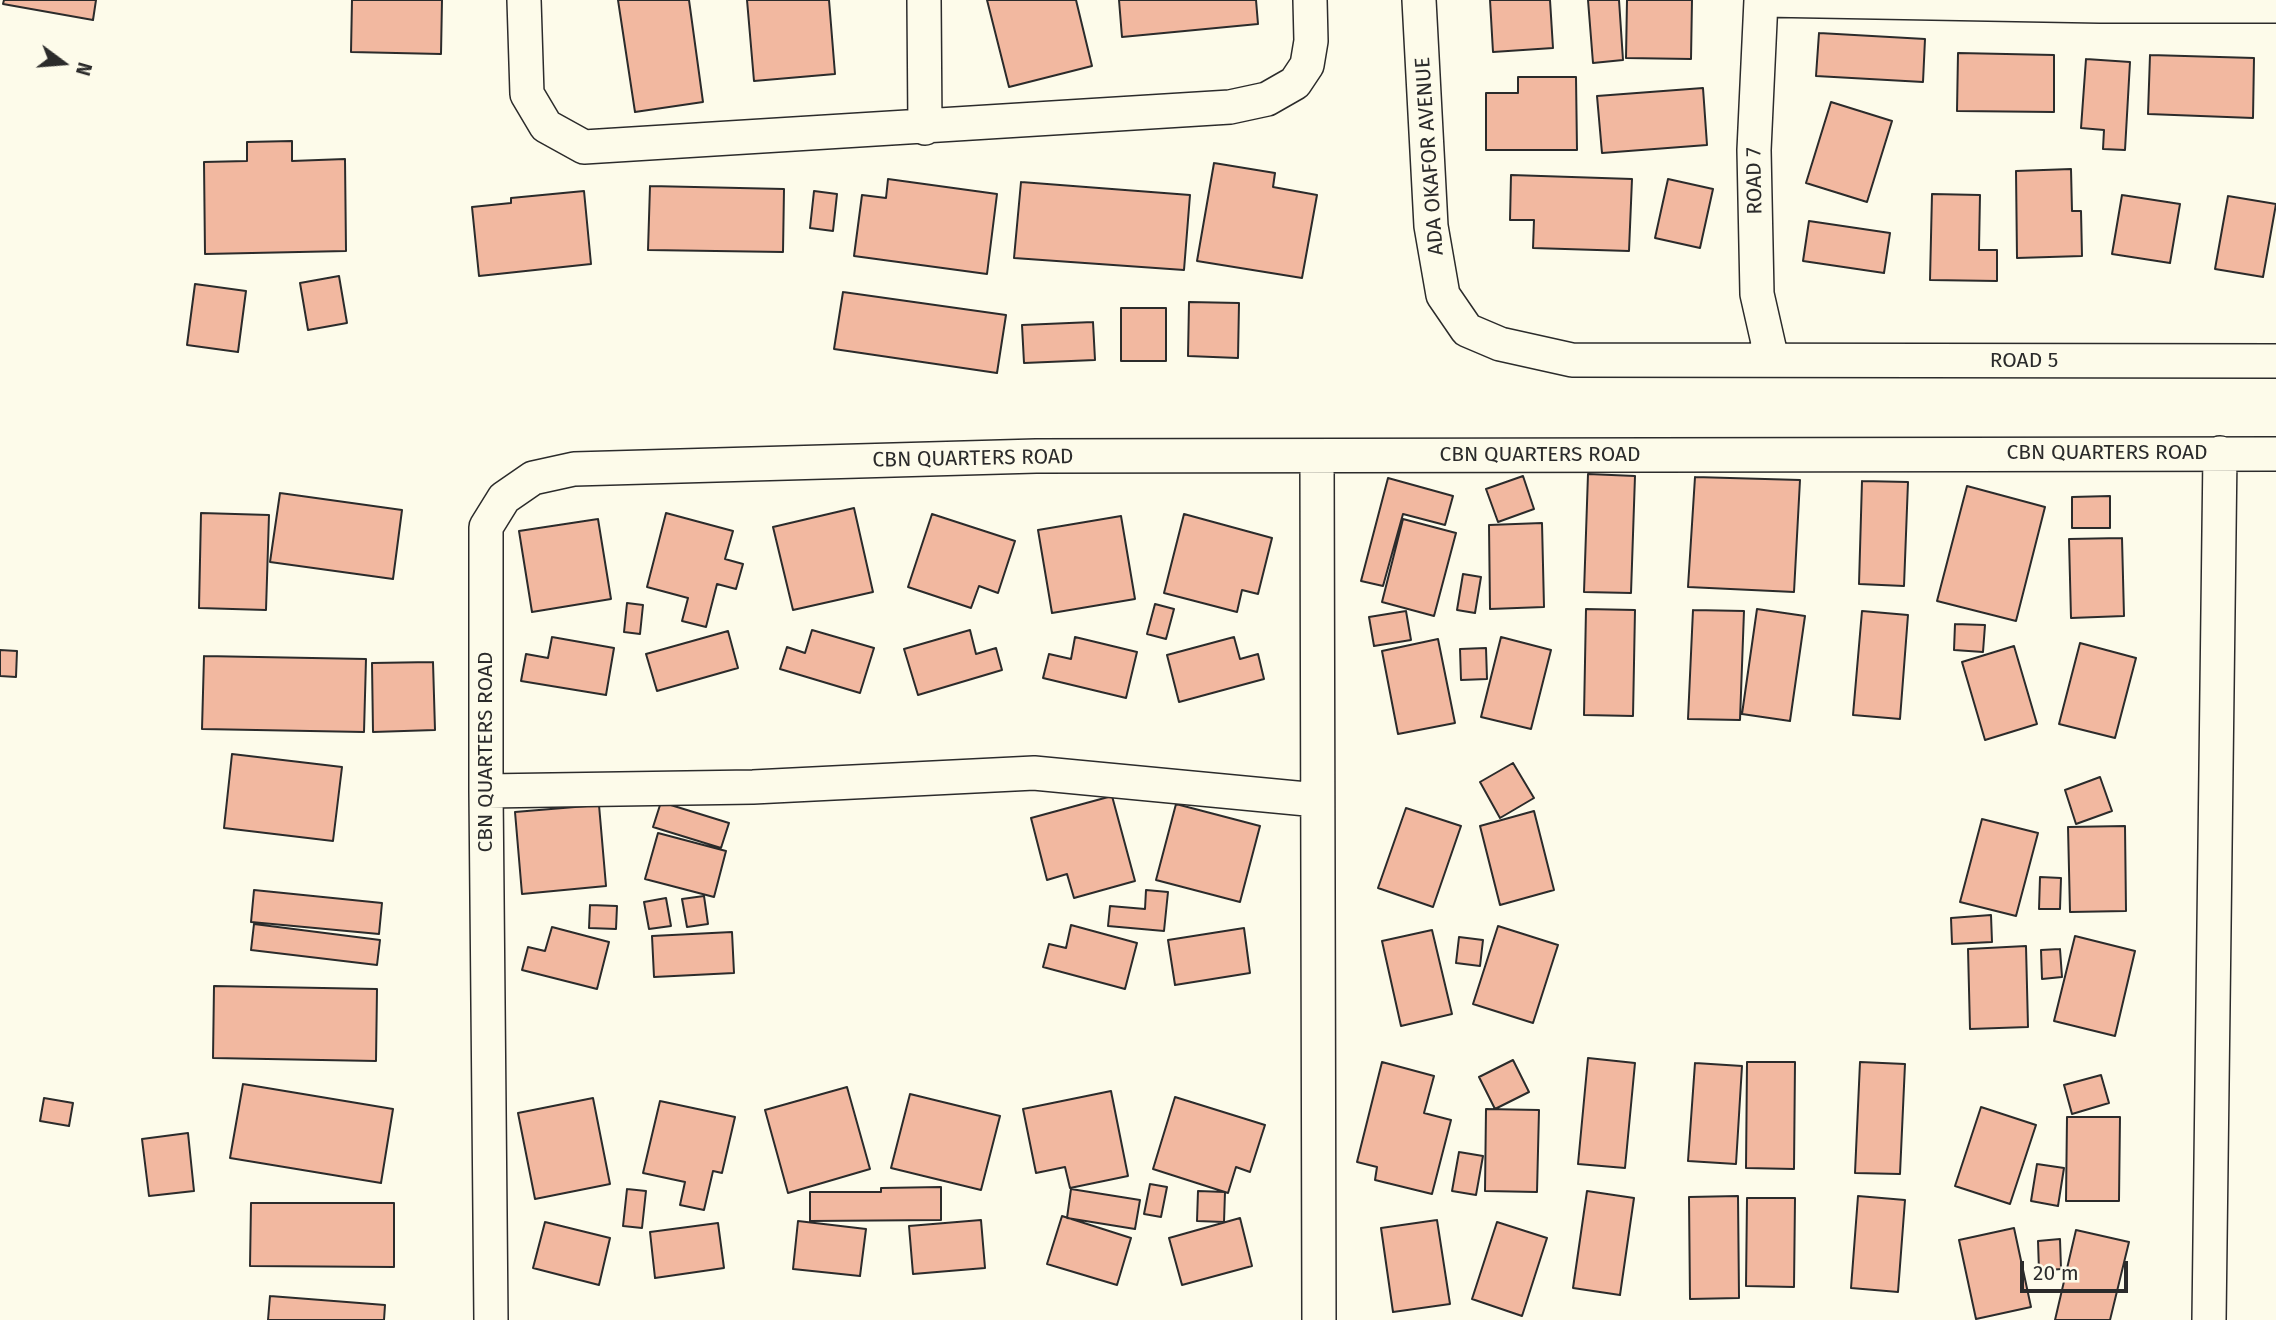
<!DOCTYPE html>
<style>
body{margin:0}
#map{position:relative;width:2276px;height:1320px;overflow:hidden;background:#fdfbea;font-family:"Fira Sans",sans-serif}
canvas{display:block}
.north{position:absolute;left:28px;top:28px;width:70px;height:70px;-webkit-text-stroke:5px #fdfbea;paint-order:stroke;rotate:106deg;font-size:19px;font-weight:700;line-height:28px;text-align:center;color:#2b2b2b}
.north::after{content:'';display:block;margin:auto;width:24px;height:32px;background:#2b2b2b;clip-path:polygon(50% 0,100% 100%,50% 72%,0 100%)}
.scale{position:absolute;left:2020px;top:1261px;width:108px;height:32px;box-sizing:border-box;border:4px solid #2b2b2b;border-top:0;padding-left:9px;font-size:21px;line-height:24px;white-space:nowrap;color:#2b2b2b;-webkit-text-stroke:5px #fdfbea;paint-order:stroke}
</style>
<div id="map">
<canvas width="2276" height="1320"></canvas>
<div class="north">N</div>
<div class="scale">20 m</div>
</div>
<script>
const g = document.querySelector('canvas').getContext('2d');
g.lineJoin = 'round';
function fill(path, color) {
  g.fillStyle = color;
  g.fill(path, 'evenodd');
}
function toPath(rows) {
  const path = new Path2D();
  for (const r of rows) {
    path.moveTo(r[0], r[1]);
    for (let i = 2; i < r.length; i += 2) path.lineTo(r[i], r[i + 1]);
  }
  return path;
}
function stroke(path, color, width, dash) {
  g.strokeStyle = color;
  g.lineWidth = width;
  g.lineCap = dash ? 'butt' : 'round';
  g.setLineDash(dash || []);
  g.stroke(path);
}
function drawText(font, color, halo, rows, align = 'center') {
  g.font = font + ' "Fira Sans",sans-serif';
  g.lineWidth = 5;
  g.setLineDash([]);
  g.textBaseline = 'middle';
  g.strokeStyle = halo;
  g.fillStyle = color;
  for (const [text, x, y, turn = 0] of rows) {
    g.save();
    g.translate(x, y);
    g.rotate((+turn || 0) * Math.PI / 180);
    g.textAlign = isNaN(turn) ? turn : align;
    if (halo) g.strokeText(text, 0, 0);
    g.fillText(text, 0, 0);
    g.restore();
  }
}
const building = toPath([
 [4,0,96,0,93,20,3,4,4,0],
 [352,0,442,0,441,54,351,52,352,0],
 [618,0,689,0,703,102,635,112,618,0],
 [747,0,829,0,835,74,754,81,747,0],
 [987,0,1076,0,1092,66,1009,87,987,0],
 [1119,0,1256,0,1258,24,1122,37,1119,0],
 [1490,0,1550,0,1553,48,1493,52,1490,0],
 [1588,0,1619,0,1623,60,1593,63,1588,0],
 [1627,0,1692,0,1691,59,1626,58,1627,0],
 [1819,33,1925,39,1923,82,1816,76,1819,33],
 [1958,53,2054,55,2054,112,1957,111,1958,53],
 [2150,55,2254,58,2253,118,2148,114,2150,55],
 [2086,59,2130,62,2125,150,2103,149,2104,130,2081,128,2086,59],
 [1518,77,1576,77,1577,150,1486,150,1486,93,1518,93,1518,77],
 [1703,88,1707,145,1602,153,1597,96,1703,88],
 [1831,102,1892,121,1867,202,1806,183,1831,102],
 [292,141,292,161,345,159,346,251,205,254,204,162,247,161,247,142,292,141],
 [1214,163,1275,173,1273,187,1317,195,1302,278,1197,261,1214,163],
 [2071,169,2072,211,2081,211,2082,256,2017,258,2016,171,2071,169],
 [1511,175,1632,179,1629,251,1533,248,1534,220,1510,220,1511,175],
 [888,179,997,194,987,274,854,256,862,195,886,198,888,179],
 [1668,179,1713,189,1700,248,1655,238,1668,179],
 [1021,182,1190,195,1184,270,1014,258,1021,182],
 [650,186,784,189,783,252,648,250,650,186],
 [584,191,591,264,479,276,472,207,511,203,511,198,584,191],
 [814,191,837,194,833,231,810,228,814,191],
 [1932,194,1980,195,1979,250,1997,250,1997,281,1930,280,1932,194],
 [2122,195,2180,204,2170,263,2112,254,2122,195],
 [2228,196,2276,204,2263,277,2215,269,2228,196],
 [1809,221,1890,233,1884,273,1803,261,1809,221],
 [339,276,347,323,308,330,300,283,339,276],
 [195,284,246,291,238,352,187,345,195,284],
 [843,292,1006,315,997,373,834,349,843,292],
 [1189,302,1239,303,1238,358,1188,356,1189,302],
 [1121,308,1166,308,1166,361,1121,361,1121,308],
 [1093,322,1095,360,1024,363,1022,325,1093,322],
 [1588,474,1635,476,1631,593,1584,592,1588,474],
 [1523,476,1534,509,1498,522,1486,489,1523,476],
 [1695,477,1800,480,1794,592,1688,587,1695,477],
 [1388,478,1453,496,1445,525,1403,514,1383,586,1361,581,1388,478],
 [1862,481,1908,482,1904,586,1859,584,1862,481],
 [1967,486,2045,507,2016,621,1937,601,1967,486],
 [280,493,402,510,393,579,270,562,280,493],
 [2110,496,2110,528,2072,528,2072,497,2110,496],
 [854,508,873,592,793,610,773,527,854,508],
 [201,513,269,515,266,610,199,608,201,513],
 [666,513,733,531,725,559,743,564,736,589,717,584,706,627,682,621,688,598,647,587,666,513],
 [932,514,1015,541,998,593,979,586,971,608,908,587,932,514],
 [1184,514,1272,538,1258,594,1242,590,1237,612,1164,593,1184,514],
 [1121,516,1135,599,1052,613,1038,530,1121,516],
 [598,519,611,599,532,612,519,531,598,519],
 [1403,519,1456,533,1434,616,1382,602,1403,519],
 [1542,523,1544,607,1490,609,1489,525,1542,523],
 [2122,538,2124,616,2071,618,2069,539,2122,538],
 [1463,574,1481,577,1475,613,1457,610,1463,574],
 [627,603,643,605,640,634,624,632,627,603],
 [1155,604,1174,609,1166,639,1147,634,1155,604],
 [1586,609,1635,610,1633,716,1584,715,1586,609],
 [1757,609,1805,616,1790,721,1742,714,1757,609],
 [1693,610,1744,611,1740,720,1688,719,1693,610],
 [1406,611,1411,640,1374,646,1369,617,1406,611],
 [1862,611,1908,615,1900,719,1853,715,1862,611],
 [1955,624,1985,625,1983,652,1954,650,1955,624],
 [812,630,874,648,860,693,780,669,787,647,805,653,812,630],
 [970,630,976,654,996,648,1002,670,918,695,904,649,970,630],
 [728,631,738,668,657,691,646,654,728,631],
 [552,637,614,648,606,695,521,681,526,654,548,658,552,637],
 [1075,637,1137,652,1126,698,1043,678,1049,654,1071,659,1075,637],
 [1234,637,1240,659,1258,654,1264,679,1179,702,1167,655,1234,637],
 [1501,637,1551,650,1531,729,1481,717,1501,637],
 [1438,639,1455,723,1398,734,1382,651,1438,639],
 [2080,643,2136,658,2115,738,2059,724,2080,643],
 [2014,646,2037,724,1985,740,1962,662,2014,646],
 [1486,648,1487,679,1461,680,1460,649,1486,648],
 [0,650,17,651,16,677,0,676,0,650],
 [204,656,366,659,364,732,202,729,204,656],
 [433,662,435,730,373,732,372,663,433,662],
 [232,754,342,767,333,841,224,828,232,754],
 [1513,763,1534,798,1500,818,1480,782,1513,763],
 [2100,777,2112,811,2076,824,2065,790,2100,777],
 [1112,796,1135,881,1074,898,1067,874,1047,880,1031,818,1112,796],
 [661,802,729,823,721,848,653,827,661,802],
 [1176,804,1260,826,1240,902,1156,880,1176,804],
 [599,805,606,886,522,894,515,812,599,805],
 [1406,808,1461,826,1433,907,1378,888,1406,808],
 [1534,811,1554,890,1500,905,1480,826,1534,811],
 [1982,819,2038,833,2016,916,1960,902,1982,819],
 [2125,826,2126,911,2070,912,2068,827,2125,826],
 [658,833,726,851,714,897,645,879,658,833],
 [2040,877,2061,878,2060,909,2039,909,2040,877],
 [254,890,382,903,379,934,251,922,254,890],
 [1146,890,1168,892,1164,931,1108,926,1110,906,1145,909,1146,890],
 [704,896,708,924,687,927,682,899,704,896],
 [666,898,671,926,649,929,644,902,666,898],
 [590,905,617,906,616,929,589,928,590,905],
 [1991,915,1992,942,1952,944,1951,918,1991,915],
 [254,924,380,940,377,965,251,950,254,924],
 [1071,925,1137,943,1125,989,1043,967,1049,944,1066,948,1071,925],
 [1498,926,1558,945,1533,1023,1473,1004,1498,926],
 [552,927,609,942,597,989,522,970,528,947,545,951,552,927],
 [1244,928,1250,973,1175,985,1168,940,1244,928],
 [1432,930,1452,1014,1401,1026,1382,941,1432,930],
 [732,932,734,973,654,977,652,936,732,932],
 [2075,936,2135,951,2115,1036,2054,1021,2075,936],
 [1459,937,1483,940,1480,966,1456,963,1459,937],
 [2026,946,2028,1027,1970,1029,1968,949,2026,946],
 [2060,949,2062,977,2042,979,2041,950,2060,949],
 [214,986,377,989,376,1061,213,1058,214,986],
 [1588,1058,1635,1063,1625,1168,1578,1164,1588,1058],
 [1513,1060,1529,1092,1495,1109,1479,1077,1513,1060],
 [1382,1062,1434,1076,1424,1113,1451,1120,1432,1194,1375,1180,1377,1167,1357,1162,1382,1062],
 [1747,1062,1795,1062,1794,1169,1746,1168,1747,1062],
 [1860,1062,1905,1064,1900,1174,1855,1173,1860,1062],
 [1695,1063,1742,1066,1736,1164,1688,1161,1695,1063],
 [2101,1075,2109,1103,2072,1114,2064,1085,2101,1075],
 [243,1084,393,1109,381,1183,230,1158,243,1084],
 [847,1087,870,1169,788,1193,765,1110,847,1087],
 [1111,1091,1128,1176,1070,1188,1065,1167,1036,1173,1023,1109,1111,1091],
 [910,1094,1000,1116,981,1190,891,1168,910,1094],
 [1175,1097,1265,1125,1250,1172,1236,1167,1228,1193,1153,1169,1175,1097],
 [44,1098,73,1103,69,1126,40,1121,44,1098],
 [593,1098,610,1184,535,1199,518,1113,593,1098],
 [660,1101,735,1117,722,1173,713,1171,704,1210,680,1205,685,1182,643,1173,660,1101],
 [1981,1107,2036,1125,2010,1204,1955,1186,1981,1107],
 [1486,1109,1539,1110,1537,1192,1485,1191,1486,1109],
 [2067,1117,2120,1117,2119,1201,2066,1201,2067,1117],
 [188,1133,194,1191,149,1196,142,1139,188,1133],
 [1459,1152,1483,1156,1476,1195,1452,1191,1459,1152],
 [2037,1164,2064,1168,2058,1206,2031,1201,2037,1164],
 [1150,1184,1167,1187,1161,1217,1144,1214,1150,1184],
 [941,1187,941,1220,810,1221,810,1192,881,1192,881,1188,941,1187],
 [627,1189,646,1191,642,1228,623,1226,627,1189],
 [1071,1189,1140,1200,1135,1229,1067,1218,1071,1189],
 [1198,1191,1225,1192,1224,1222,1197,1221,1198,1191],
 [1587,1191,1634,1198,1620,1295,1573,1288,1587,1191],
 [1738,1196,1739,1298,1690,1299,1689,1197,1738,1196],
 [1858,1196,1905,1200,1898,1292,1851,1288,1858,1196],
 [1747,1198,1795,1198,1794,1287,1746,1286,1747,1198],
 [251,1203,394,1203,394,1267,250,1266,251,1203],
 [1062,1216,1131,1238,1117,1285,1047,1264,1062,1216],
 [1240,1218,1252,1266,1182,1285,1169,1238,1240,1218],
 [981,1220,985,1268,913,1274,909,1226,981,1220],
 [1437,1220,1450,1304,1393,1312,1381,1228,1437,1220],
 [798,1221,866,1229,860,1276,793,1269,798,1221],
 [545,1222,610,1238,599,1285,533,1268,545,1222],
 [1497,1222,1547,1238,1522,1316,1472,1299,1497,1222],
 [718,1223,724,1268,655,1278,650,1232,718,1223],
 [2014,1228,2031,1307,1976,1319,1959,1240,2014,1228],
 [2076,1230,2129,1242,2110,1320,2055,1320,2076,1230],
 [2060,1239,2061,1269,2039,1271,2038,1241,2060,1239],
 [270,1296,385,1305,384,1320,268,1320,270,1296]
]);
fill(building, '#f2b8a0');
stroke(building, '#2b2b2b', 2);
const street = toPath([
 [524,0,527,94,546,126,584,147,1230,107,1267,99,1295,83,1307,65,1311,41,1310,0],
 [924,0,925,128],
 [1419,0,1431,226,1443,295,1467,330,1500,344,1572,360,2276,361],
 [1761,0,1754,150,1757,294,1772,360],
 [1764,0,2100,6,2276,6],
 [1317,456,1319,1320],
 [486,791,753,787,1034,773,1317,800],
 [491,1320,486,791,486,527,504,498,533,478,574,469,1036,456,2276,454],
 [2209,1320,2220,453]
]);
stroke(street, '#2b2b2b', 36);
stroke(street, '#fdfbea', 33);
drawText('21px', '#2b2b2b', '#fdfbea', [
 ["ADA OKAFOR AVENUE",1430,156,-94],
 ["ROAD 7",1755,181,-91],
 ["ROAD 5",2024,361],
 ["CBN QUARTERS ROAD",2107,453],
 ["CBN QUARTERS ROAD",1540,455],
 ["CBN QUARTERS ROAD",973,459,-1],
 ["CBN QUARTERS ROAD",486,752,-90]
]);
</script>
